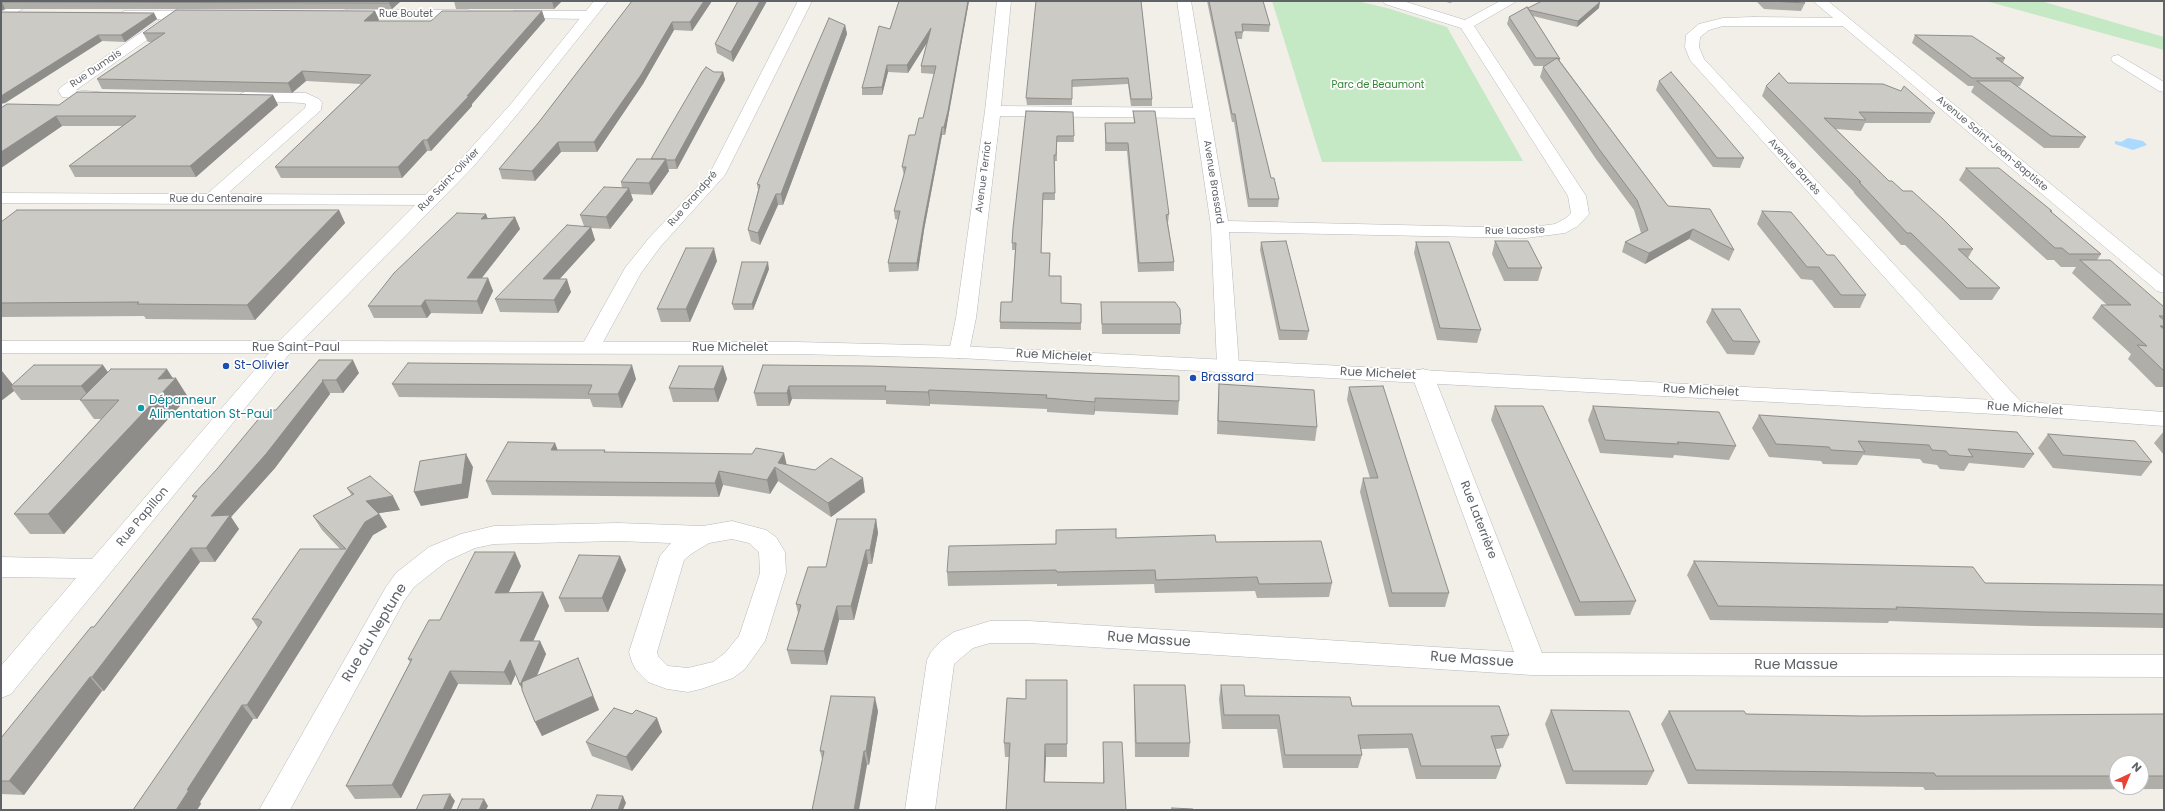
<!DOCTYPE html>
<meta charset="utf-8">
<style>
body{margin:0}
#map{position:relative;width:2165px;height:811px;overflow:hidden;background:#f1efe8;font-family:Poppins,sans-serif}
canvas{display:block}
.frame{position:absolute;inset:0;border:2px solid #5f6368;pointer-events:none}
.north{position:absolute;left:2109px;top:755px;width:40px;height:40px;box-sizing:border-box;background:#fff;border:1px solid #bfc1c3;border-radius:50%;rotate:44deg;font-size:11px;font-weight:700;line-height:16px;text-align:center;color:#5f6368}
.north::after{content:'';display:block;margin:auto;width:14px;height:18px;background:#ea4335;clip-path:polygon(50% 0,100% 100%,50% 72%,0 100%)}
</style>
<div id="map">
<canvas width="2165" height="811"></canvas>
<div class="frame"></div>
<div class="north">N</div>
</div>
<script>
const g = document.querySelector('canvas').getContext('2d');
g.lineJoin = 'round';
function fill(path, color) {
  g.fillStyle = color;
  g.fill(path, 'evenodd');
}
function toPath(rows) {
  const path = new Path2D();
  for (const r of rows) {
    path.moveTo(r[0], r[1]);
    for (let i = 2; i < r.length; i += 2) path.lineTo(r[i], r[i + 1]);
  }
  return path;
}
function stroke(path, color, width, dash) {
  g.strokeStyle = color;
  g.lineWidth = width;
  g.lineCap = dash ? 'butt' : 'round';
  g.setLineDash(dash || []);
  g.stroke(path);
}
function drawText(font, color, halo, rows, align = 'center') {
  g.font = font + ' Poppins,sans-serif';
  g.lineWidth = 3.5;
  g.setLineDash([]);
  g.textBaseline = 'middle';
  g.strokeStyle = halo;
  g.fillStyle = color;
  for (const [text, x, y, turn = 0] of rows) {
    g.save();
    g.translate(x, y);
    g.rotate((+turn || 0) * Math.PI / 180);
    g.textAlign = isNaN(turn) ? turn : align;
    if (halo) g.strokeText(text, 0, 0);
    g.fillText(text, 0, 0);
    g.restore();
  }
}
fill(toPath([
 [1272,1,1357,1,1387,8,1447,27,1523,161,1322,162],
 [1986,1,2041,1,2164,37,2164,50]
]), '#c5e8c5');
fill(toPath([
 [2128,138,2143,141,2147,145,2133,150,2115,144,2115,141,2121,142]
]), '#aadaff');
const minor = toPath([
 [20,1,37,1,1,21,1,12,20,1],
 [798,1,812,1,725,175,661,246,641,273,598,351,591,353,584,351,581,347,625,268,649,238,710,173,798,1],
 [997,1,1011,1,1001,106,1193,108,1177,1,1191,1,1228,221,1526,228,1555,224,1566,218,1571,213,1568,196,1461,28,1385,4,1383,1,1403,1,1465,20,1500,1,1517,1,1474,26,1586,196,1589,214,1578,226,1565,233,1526,238,1229,232,1239,365,1235,370,1228,372,1221,370,1217,365,1211,226,1195,118,1000,116,976,318,969,352,966,356,959,358,952,356,949,352,956,318,985,111,997,1],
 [346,10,468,10,475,14,468,18,341,17,339,14,341,11,346,10],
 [124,11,198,11,205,15,198,19,177,19,76,90,108,93,111,96,108,99,103,101,62,97,58,90,61,87,161,19,119,18,117,15,124,11],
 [514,11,589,11,596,15,589,19,509,18,507,15,514,11],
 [1753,17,1846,18,1853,22,1846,26,1723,26,1709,30,1700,37,1699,47,1704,59,2022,403,2025,408,2022,413,2014,415,2006,413,1690,60,1685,47,1686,35,1699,24,1723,18,1753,17],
 [2118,55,2164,82,2164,92,2159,91,2113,62,2111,59,2113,56,2118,55],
 [245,92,306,93,319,99,322,102,321,110,227,194,431,195,437,196,440,200,437,204,431,205,1,203,1,193,207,194,305,108,306,104,303,103,240,100,237,97,240,94,245,92],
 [284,342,291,344,294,348,291,352,11,694,1,698,1,666,76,578,1,577,1,557,92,559,277,344,284,342],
 [1423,369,1431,371,1434,376,1542,653,2164,655,2164,677,1532,675,1029,643,990,643,973,648,954,664,935,810,905,810,927,660,931,652,941,641,954,632,990,621,1029,621,1514,652,1412,376,1415,371,1423,369],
 [732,521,766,530,776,537,785,552,786,573,765,641,745,669,733,678,701,689,688,692,667,689,648,682,636,670,632,662,629,652,660,556,671,543,618,541,494,544,475,548,447,561,414,587,404,601,290,810,259,810,386,587,396,573,429,547,461,534,494,526,618,523,703,526,732,521],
 [732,539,749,543,759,552,760,573,739,636,725,653,713,662,688,668,668,666,658,656,657,652,684,560,691,554,709,543,732,539]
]);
const tertiary = toPath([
 [594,1,608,1,520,111,473,167,302,341,796,342,959,346,2014,401,2164,412,2164,426,2014,415,959,358,796,354,1,353,1,341,279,341,461,159,510,105,594,1],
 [1813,1,1828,1,2164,277,2164,293,2157,291,1813,1]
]);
stroke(minor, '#b5b8bc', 1);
stroke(tertiary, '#b5b8bc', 1);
fill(minor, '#fff');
fill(tertiary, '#fff');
fill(toPath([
 [1,1,401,1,392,9,5,9,1,11],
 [454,1,562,1,554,9,456,9],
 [632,1,712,1,692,31,674,30,643,84,597,152,561,152,535,181,502,179,499,169,539,122],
 [738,1,767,1,733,62,717,53,715,44],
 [899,1,969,1,948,118,945,135,942,135,924,230,918,271,889,272,888,263,898,220,895,219,894,211,904,175,902,167,915,135,923,118,934,74,921,73,921,66,927,42,908,73,888,72,882,95,862,95,862,88,890,29],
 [1141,1,1152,99,1152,106,1131,106,1128,84,1072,87,1072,105,1027,105,1026,98],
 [1207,1,1263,1,1270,25,1269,32,1243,31,1242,39,1237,39,1271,178,1279,199,1278,207,1248,207,1234,122,1232,122],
 [1443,1,1455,1,1450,3],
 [1756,1,1803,1,1805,3,1801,11,1764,9],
 [1528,8,1599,8,1577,27,1533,16,1560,59,1560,61,1668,206,1734,250,1729,261,1689,239,1645,264,1622,252,1625,242,1641,233,1634,210,1596,159,1540,77,1543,67,1544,66,1534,66,1507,24,1509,17],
 [375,11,379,20,378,21,431,21,542,11,545,20,472,104,472,106,431,151,427,151,402,178,281,178,275,167,361,84,306,81,292,93,102,89,97,79,152,42,148,42,143,33],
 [1,12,154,13,157,19,125,42,102,41,5,103],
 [845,25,847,34,783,205,778,205,760,245,751,241,748,230,758,190,757,184],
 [1915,35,2005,58,2003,63,2024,78,2020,86,2017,86,2086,137,2079,148,2044,148,1971,92,1974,86,1968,86,1912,43],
 [714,72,723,72,725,80,677,169,668,169,669,171,652,195,631,194,633,200,610,229,591,228,595,240,559,279,571,292,558,313,500,312,495,299,584,226,580,215,622,188,621,182,651,159],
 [1659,81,1744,158,1740,168,1713,167,1656,90],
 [1788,83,1901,91,1935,113,1930,123,1865,123,1861,131,1836,129,1889,181,1903,191,1973,249,1968,258,2000,288,1992,300,1960,300,1905,245,1901,245,1854,193,1854,192,1762,96,1766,86],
 [273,95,278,105,196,177,75,177,69,166,122,126,62,126,1,168,1,108,59,105],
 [1026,111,1073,112,1074,142,1057,142,1057,161,1055,161,1055,200,1043,200,1041,253,1050,253,1049,276,1061,303,1081,304,1081,330,1000,329,1000,322,1012,302,1015,250,1012,250,1012,243],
 [1133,111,1169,214,1168,223,1174,262,1174,271,1138,272,1127,151,1105,151,1105,123,1134,123],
 [1966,168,2052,211,2051,212,2101,254,2097,260,2164,307,2164,387,2156,387,2128,359,2131,354,2092,318,2101,305,2107,305,2072,273,2076,267,2061,267,2054,260,2047,260,1959,180],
 [339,210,345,223,255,320,146,319,144,316,1,317,1,222],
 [1762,211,1827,255,1866,295,1860,308,1834,308,1812,280,1801,279,1757,224],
 [486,214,488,219,515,217,520,229,482,278,488,278,493,291,482,314,431,313,427,318,374,318,368,306],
 [1495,241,1542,268,1538,281,1504,281,1492,254],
 [1261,242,1309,331,1307,340,1279,340,1260,250],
 [1416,242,1481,330,1477,343,1437,340,1414,253],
 [717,261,690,322,661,322,657,309],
 [769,269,753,310,734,310,732,304],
 [1101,302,1181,324,1180,334,1102,334],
 [1712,309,1760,342,1754,355,1727,354,1706,322],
 [319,360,359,373,343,393,330,393,330,394,275,468,231,517,239,529,215,562,200,562,104,691,102,691,24,795,1,794,1,738,94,627,195,500,192,496,276,410],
 [763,365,1179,401,1178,415,1095,411,1094,415,1047,412,1047,409,930,404,930,406,886,404,886,400,792,399,789,406,757,406,754,393],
 [723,366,727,379,718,402,673,402,669,388],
 [1,371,12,385,108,372,173,378,188,397,64,534,30,534,14,514,101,419,94,419,80,400,81,400,21,400,14,391,1,401],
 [636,379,622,408,593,407,590,399,399,397,392,384],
 [1219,384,1317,427,1315,441,1217,434,1218,397],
 [1349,387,1449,593,1445,607,1389,607,1360,492,1363,478,1370,478,1347,400],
 [1495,406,1636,601,1630,615,1575,616,1491,420],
 [1593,406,1736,446,1729,460,1674,455,1673,458,1600,453,1588,420],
 [1759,415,2034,454,2024,468,1969,463,1964,471,1940,469,1937,465,1923,463,1920,459,1863,455,1857,465,1823,464,1821,461,1769,457,1752,428],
 [2164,431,2164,455,2154,443],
 [2048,434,2152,462,2141,476,2053,468,2038,448],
 [555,443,557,450,605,450,605,453,787,465,865,492,831,517,778,481,770,494,723,485,719,497,492,495,486,481],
 [347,488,400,510,379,513,387,527,373,535,257,719,253,719,200,802,201,804,133,810,258,628,252,619,340,549,322,530,313,516,352,496],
 [876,519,878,533,872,564,868,564,854,620,839,620,827,665,791,664,787,650,798,613,796,604,826,567],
 [1116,538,1216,542,1332,583,1329,597,1257,598,1255,591,1155,593,1154,584,1057,586,1057,584,948,586,947,572],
 [620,556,626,570,608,612,565,612,559,598],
 [1694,561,1985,583,2164,585,2164,628,2034,626,1889,621,1888,623,1710,620,1687,575],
 [521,566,508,593,543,592,549,606,533,641,540,641,546,654,537,676,578,658,599,710,542,736,535,722,516,674,511,685,458,684,401,798,355,799,346,786,410,662,408,659,440,620],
 [1067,680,1067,757,1046,757,1045,782,1103,783,1103,742,1126,810,1006,810,1009,757,1005,757,1004,743,1026,699],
 [1134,685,1190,743,1189,757,1135,757,1134,699],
 [1221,685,1245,696,1352,706,1509,735,1503,748,1496,749,1501,766,1496,779,1416,779,1408,748,1361,749,1362,755,1358,768,1283,768,1277,729,1222,729,1219,699],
 [1551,710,1654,771,1647,785,1566,784,1545,724],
 [878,711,869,765,822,759,820,751],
 [1669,711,1746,714,1862,716,2164,714,2164,791,2163,789,1925,790,1923,787,1688,784,1661,724],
 [2117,763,2141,763,2141,787,2117,787],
 [632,714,657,718,662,732,632,771,592,756,586,742]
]), '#afaea9');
fill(toPath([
 [391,1,401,1,392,9,389,3],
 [552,1,562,1,554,9],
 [704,1,712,1,692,31,690,22],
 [760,1,767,1,733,62,731,52],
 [968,1,969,1,945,135,944,127],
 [1,2,2,2,5,9,1,11],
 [1600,2,1599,8,1577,27,1578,21],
 [375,11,379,20,367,30,364,21],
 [542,11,545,20,472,104,472,106,431,151,427,140],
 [154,13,157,19,125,42,121,35],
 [672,22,674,30,643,84,597,152,594,142],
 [845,25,847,34,783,205,781,194],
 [931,28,932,35,908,73,907,65],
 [98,35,102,41,5,103,1,104,1,96],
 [887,65,888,72,882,95,882,87],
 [302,71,306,81,292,93,288,83],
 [723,72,725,80,677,169,675,160],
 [273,95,278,105,196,177,190,166],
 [56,116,62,126,1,168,1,152],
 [942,127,942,135,924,230,918,271,917,263,924,221],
 [423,140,427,151,402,178,398,167],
 [558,142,561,152,535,181,532,171],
 [666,159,669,171,652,195,649,183],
 [629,188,633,200,610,229,606,217],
 [1043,193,1043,200,1041,260,1041,253],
 [776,194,778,205,760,245,758,233],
 [339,210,345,223,255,320,247,305],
 [486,214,490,226,481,219],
 [515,217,520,229,472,290,467,278],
 [591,227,595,240,548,292,543,279],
 [1693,229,1689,239,1645,264,1649,253],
 [714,248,717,261,690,322,686,309],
 [768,262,769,269,753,310,752,304],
 [488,278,493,291,482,314,477,301],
 [567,279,571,292,558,313,554,300],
 [425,300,431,313,427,318,421,306],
 [353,360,359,373,343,393,336,380],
 [103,365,112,378,91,399,81,386],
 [632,365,636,379,622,408,618,394],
 [723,366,727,379,718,402,714,389],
 [167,369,174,380,176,378,188,397,64,534,48,514,158,379],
 [2,371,14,386,11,386,14,391,1,401,1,372],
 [323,381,330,394,275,468,231,517,239,529,215,562,206,548,211,516],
 [789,386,792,399,789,406,787,393],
 [929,390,930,404,930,406,928,392],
 [1095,398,1095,411,1094,415,1095,402],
 [555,443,560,456,551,450],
 [784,453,787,466,778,463],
 [466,454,473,467,468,498,421,506,414,492],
 [775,467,778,481,770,494,767,480],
 [719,471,723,485,719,497,715,483],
 [863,478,865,492,831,517,828,503],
 [393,496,400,510,373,514,366,501],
 [379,514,387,527,373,535,257,719,247,705,365,522],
 [876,519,878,533,872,564,870,550],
 [191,548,200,562,104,691,92,677],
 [866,550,868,564,854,620,851,606],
 [515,552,521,566,502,607,495,593],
 [620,556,626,570,608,612,602,598],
 [543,592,549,606,527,655,520,641],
 [837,606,839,620,827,665,824,651],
 [540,641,546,654,527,698,520,685],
 [578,658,599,710,542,736,535,722],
 [510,660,516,673,511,685,504,672],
 [450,671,458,684,401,798,392,785],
 [90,677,102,691,24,795,9,781],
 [875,697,878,711,869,765,866,751],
 [242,705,253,719,200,802,201,804,197,810,176,810,187,790],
 [657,718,662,732,632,771,626,757],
 [1045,744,1046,757,1044,795,1044,782],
 [864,751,867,765,859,810,854,810],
 [450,794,455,801,451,810,443,810],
 [623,796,626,803,623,810,618,810],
 [484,799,488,806,486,810,479,810]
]), '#8f8d8a');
const building = toPath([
 [1,1,391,1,389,3,1,2,1,1],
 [632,1,704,1,690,22,672,22,641,75,594,142,558,142,532,171,499,169,539,122,632,1],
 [738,1,760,1,731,52,715,44,738,1],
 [899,1,968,1,948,111,944,127,942,127,924,221,917,263,888,263,900,211,894,211,906,167,902,167,909,135,915,135,919,118,923,118,936,66,921,66,931,28,907,65,887,65,882,87,862,88,879,26,890,29,899,1],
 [1036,1,1141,1,1152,99,1131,99,1128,78,1072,80,1072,99,1026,98,1036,1],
 [1209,1,1263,1,1270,25,1242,24,1243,32,1235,32,1271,178,1274,178,1279,199,1249,199,1235,114,1232,114,1209,1],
 [1542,1,1595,1,1600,2,1578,21,1529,10,1528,8,1542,1],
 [1771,1,1803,1,1805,3,1771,1],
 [1527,7,1560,59,1557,58,1536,58,1509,17,1527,7],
 [176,10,375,11,364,21,431,21,442,11,542,11,467,96,469,96,427,140,423,140,398,167,275,167,371,75,302,71,288,83,97,79,165,33,143,33,176,10],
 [1,12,154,13,121,35,98,35,1,96,1,12],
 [829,18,845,25,781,194,776,194,758,233,748,230,760,185,757,184,829,18],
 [1915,35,1972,36,2005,58,1996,58,2024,78,1972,78,1915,35],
 [1557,58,1668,206,1710,209,1734,250,1693,229,1649,253,1625,242,1648,230,1637,200,1599,149,1543,67,1557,58],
 [706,67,714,72,723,72,675,160,666,160,666,159,651,159,702,72,706,67],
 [1671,72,1744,158,1717,158,1659,81,1671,72],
 [1779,73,1788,83,1883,84,1901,91,1904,86,1935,113,1859,112,1866,120,1824,118,1889,181,1892,181,1903,191,1912,191,1943,219,1973,249,1958,249,2000,288,1967,288,1911,233,1907,233,1859,182,1861,182,1766,86,1779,73],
 [1977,81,2010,81,2086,137,2051,136,1977,81],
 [77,92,273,95,190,166,69,166,136,116,56,116,1,152,1,108,7,104,59,105,77,92],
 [1026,111,1073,112,1074,136,1057,136,1056,155,1054,155,1055,193,1043,193,1041,253,1050,253,1049,276,1061,276,1061,303,1081,304,1081,323,1000,322,1001,302,1012,302,1016,243,1012,243,1013,228,1026,111],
 [1133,111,1155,111,1169,214,1166,215,1174,262,1139,263,1128,143,1106,143,1105,123,1135,123,1133,111],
 [637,159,666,159,649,183,621,182,637,159],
 [1966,168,1999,168,2052,211,2050,211,2101,254,2069,254,2062,248,2055,248,1966,168],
 [604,187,629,188,606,217,580,215,604,187],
 [17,210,339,210,247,305,137,304,139,302,1,303,1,222,17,210],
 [1762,211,1791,212,1827,255,1834,255,1866,295,1841,295,1819,267,1807,267,1762,211],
 [457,213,486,214,481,219,515,217,467,278,488,278,477,301,425,300,421,306,368,306,394,273,457,213],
 [567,225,591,227,543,279,567,279,554,300,495,299,567,225],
 [1286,241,1309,331,1280,330,1261,242,1286,241],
 [1495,241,1528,241,1542,268,1508,268,1495,241],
 [1416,242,1449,242,1481,330,1440,328,1416,242],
 [686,248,714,248,686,309,657,309,686,248],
 [2080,260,2110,260,2164,307,2164,316,2159,316,2164,320,2164,326,2160,326,2164,329,2164,371,2137,345,2147,346,2101,305,2131,305,2080,260],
 [742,262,768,262,752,304,732,304,742,262],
 [1101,302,1175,302,1180,309,1181,324,1102,324,1101,302],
 [1712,309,1740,309,1760,342,1733,341,1712,309],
 [319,360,353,360,336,380,322,380,323,381,266,454,211,516,230,515,206,548,191,548,92,677,90,677,9,781,1,781,1,738,91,627,94,627,197,496,192,496,217,469,266,410,276,410,319,360],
 [408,363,632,365,618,394,588,394,592,385,392,384,408,363],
 [34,365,103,365,81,386,11,386,34,365],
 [763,365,868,366,1179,376,1179,401,1095,398,1095,402,1046,398,1047,395,929,390,928,392,885,391,886,386,789,386,787,393,754,393,763,365],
 [679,366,723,366,714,389,669,388,679,366],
 [111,369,167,369,158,379,176,378,48,514,14,514,119,400,80,400,111,369],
 [1219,384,1314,390,1317,427,1218,421,1219,384],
 [1383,386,1449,593,1392,593,1363,478,1378,478,1349,387,1383,386],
 [1495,406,1543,406,1636,601,1580,602,1495,406],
 [1593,406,1719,412,1736,446,1677,442,1679,444,1605,440,1593,406],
 [1759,415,2017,432,2034,454,1968,449,1973,457,1949,455,1946,451,1932,450,1929,445,1858,441,1865,452,1831,450,1829,447,1776,444,1759,415],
 [2048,434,2135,441,2152,462,2063,455,2048,434],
 [508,442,555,443,551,450,605,450,604,452,752,454,756,448,784,453,778,463,815,470,831,458,863,478,828,503,775,467,767,480,719,471,715,483,486,481,508,442],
 [466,454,462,484,414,492,420,461,466,454],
 [370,476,393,496,366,501,379,514,365,522,247,705,242,705,187,790,189,790,176,810,133,810,262,622,258,619,252,619,300,549,346,549,313,516,354,494,347,488,370,476],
 [837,519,876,519,870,550,866,550,851,606,837,606,824,651,787,650,801,605,796,604,808,567,826,567,837,519],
 [1116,529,1116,538,1215,535,1216,542,1321,541,1332,583,1259,584,1257,577,1156,580,1155,570,1057,572,1056,570,947,572,949,546,1056,544,1056,530,1116,529],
 [475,552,515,552,495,593,543,592,520,641,540,641,520,685,510,660,504,672,450,671,392,785,346,786,412,659,408,659,429,620,440,620,475,552],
 [579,555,620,556,602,598,559,598,579,555],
 [1694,561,1973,567,1985,583,2164,585,2164,614,2045,612,1896,607,1897,609,1718,606,1694,561],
 [578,658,593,696,535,722,522,690,522,682,578,658],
 [1026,680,1067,680,1067,744,1045,744,1044,782,1104,783,1103,742,1122,742,1126,810,1006,810,1010,743,1004,743,1007,698,1026,699,1026,680],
 [1134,685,1185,685,1190,743,1136,743,1134,685],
 [1221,685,1244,685,1245,696,1350,697,1352,706,1499,706,1509,735,1491,736,1501,766,1421,766,1412,734,1358,735,1362,755,1285,755,1279,715,1224,715,1221,685],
 [831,696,875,697,866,751,864,751,854,810,812,810,824,751,820,751,831,696],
 [614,708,632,714,636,710,657,718,626,757,586,742,614,708],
 [1551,710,1629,711,1654,771,1573,771,1551,710],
 [1669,711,1744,711,1746,714,1862,716,2164,714,2164,776,2141,776,2141,763,2117,763,2117,776,1936,776,1934,773,1696,770,1669,711],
 [450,794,443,810,416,810,423,795,450,794],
 [597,795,623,796,618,810,591,810,597,795],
 [462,799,484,799,479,810,457,810,462,799],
 [1172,808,1193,809,1193,810,1172,810,1172,808]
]);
fill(building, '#cccac5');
stroke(building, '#8f8d8a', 1);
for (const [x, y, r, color] of [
 [226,366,4,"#1a4fb4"],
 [1193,378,4,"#1a4fb4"],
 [141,408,4,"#0f9aa8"]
]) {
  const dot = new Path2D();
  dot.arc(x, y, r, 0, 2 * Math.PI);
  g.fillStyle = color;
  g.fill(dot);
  stroke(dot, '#fff', 1.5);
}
drawText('10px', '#5f6368', '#fff', [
 ["Rue Boutet",406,14],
 ["Rue Dumais",96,69,-34],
 ["Avenue Saint-Jean-Baptiste",1992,144,40],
 ["Avenue Barrès",1794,167,48],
 ["Avenue Terriot",984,177,-83],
 ["Rue Saint-Olivier",449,180,-46],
 ["Avenue Brassard",1213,182,81],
 ["Rue du Centenaire",216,199],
 ["Rue Grandpré",693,199,-49],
 ["Rue Lacoste",1515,231,-1]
]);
drawText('10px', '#348238', '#fff', [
 ["Parc de Beaumont",1378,85]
]);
drawText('12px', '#5f6368', '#fff', [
 ["Rue Saint-Paul",296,348],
 ["Rue Michelet",730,348],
 ["Rue Michelet",1054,356,3],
 ["Rue Michelet",1378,374,3],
 ["Rue Michelet",1701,391,3],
 ["Rue Michelet",2025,409,4],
 ["Rue Papillon",143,517,-50],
 ["Rue Laterrière",1478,520,69]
]);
drawText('12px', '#164399', '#fff', [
 ["St-Olivier",234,366],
 ["Brassard",1201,378]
], 'left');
drawText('12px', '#0d838f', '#fff', [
 ["Dépanneur",149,401],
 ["Alimentation St-Paul",149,415]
], 'left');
drawText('14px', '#5f6368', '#fff', [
 ["Rue du Neptune",375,633,-59],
 ["Rue Massue",1149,640,4],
 ["Rue Massue",1472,660,4],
 ["Rue Massue",1796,665]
]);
</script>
